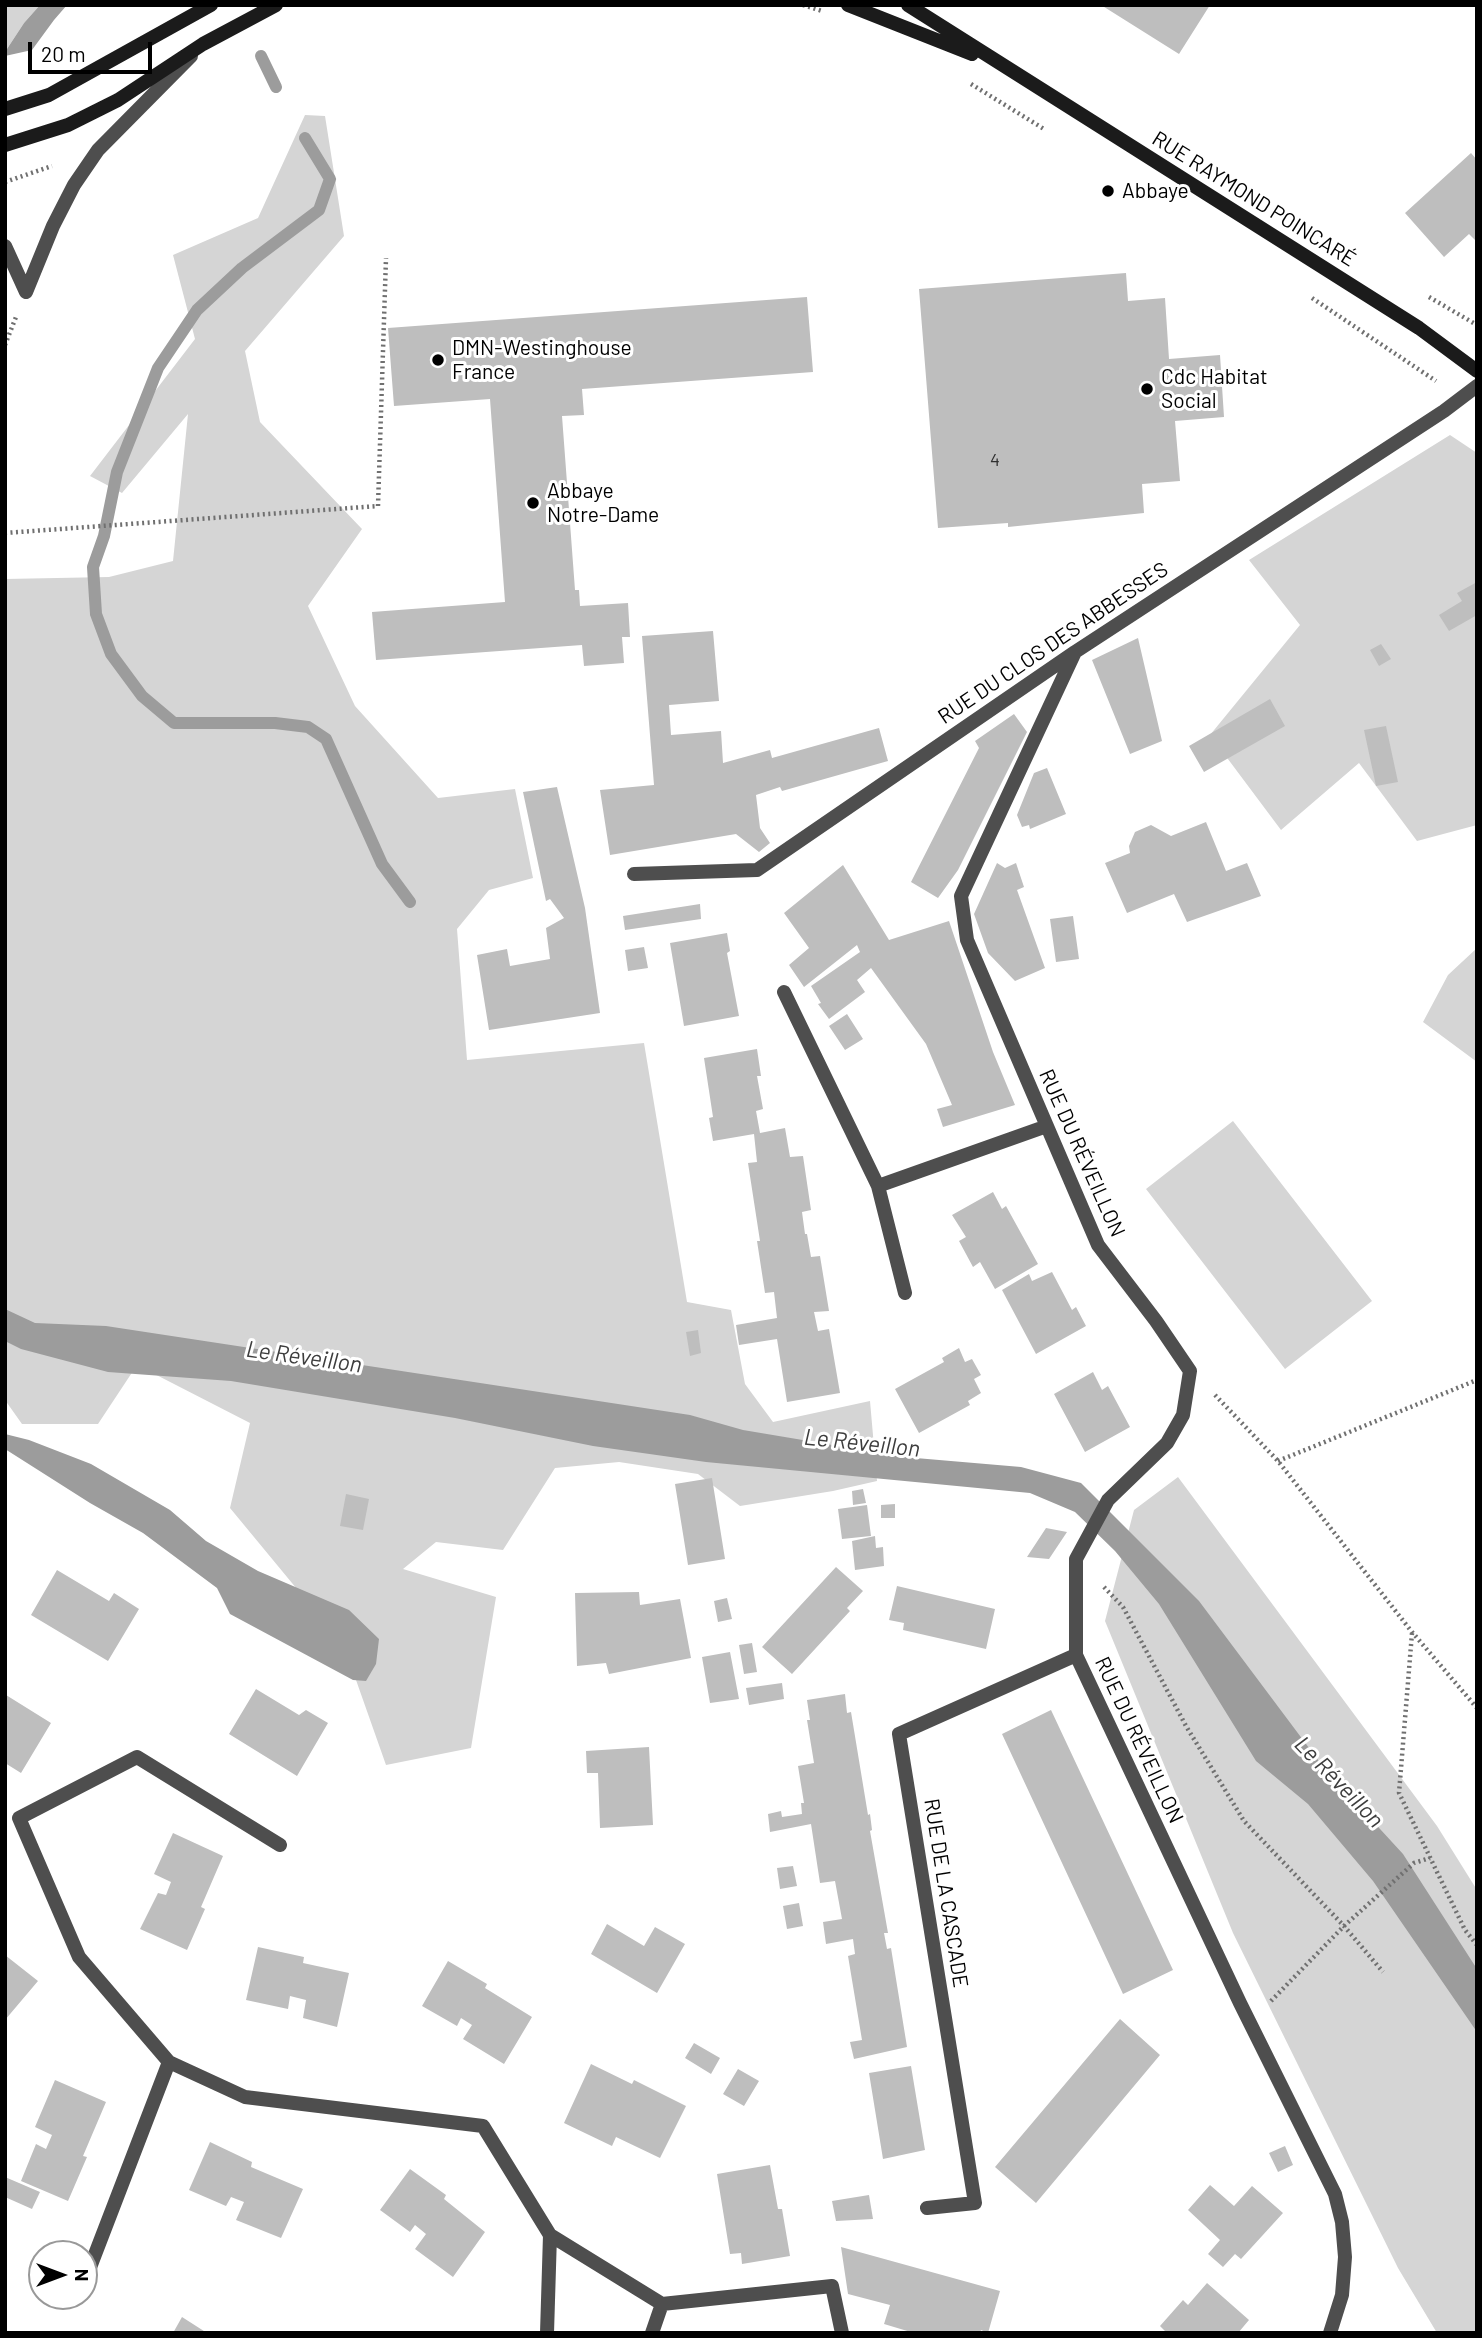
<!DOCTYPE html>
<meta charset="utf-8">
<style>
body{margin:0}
#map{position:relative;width:1482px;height:2338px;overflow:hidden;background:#fff;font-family:Barlow,sans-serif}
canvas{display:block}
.frame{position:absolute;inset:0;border:7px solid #000;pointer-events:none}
.north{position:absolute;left:28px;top:2240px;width:70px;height:70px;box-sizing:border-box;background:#fff;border:2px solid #999;border-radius:50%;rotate:90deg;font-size:19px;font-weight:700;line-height:28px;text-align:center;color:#000}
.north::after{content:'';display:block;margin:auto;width:24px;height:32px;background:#000;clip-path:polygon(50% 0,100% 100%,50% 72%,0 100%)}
.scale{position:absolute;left:28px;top:42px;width:124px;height:32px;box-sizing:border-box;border:4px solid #000;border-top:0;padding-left:9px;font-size:21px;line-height:24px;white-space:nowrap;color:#000;-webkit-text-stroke:5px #fff;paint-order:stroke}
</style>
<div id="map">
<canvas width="1482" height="2338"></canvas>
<div class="frame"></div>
<div class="north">N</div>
<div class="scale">20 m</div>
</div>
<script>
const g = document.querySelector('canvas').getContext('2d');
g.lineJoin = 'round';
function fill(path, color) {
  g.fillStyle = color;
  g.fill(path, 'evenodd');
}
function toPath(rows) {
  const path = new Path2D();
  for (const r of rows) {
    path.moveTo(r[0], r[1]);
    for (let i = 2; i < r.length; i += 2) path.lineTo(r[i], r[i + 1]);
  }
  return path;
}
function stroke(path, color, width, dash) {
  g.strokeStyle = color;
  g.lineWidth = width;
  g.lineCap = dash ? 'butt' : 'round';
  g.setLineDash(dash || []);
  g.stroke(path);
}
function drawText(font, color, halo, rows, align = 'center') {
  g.font = font + ' Barlow,sans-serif';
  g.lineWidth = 6;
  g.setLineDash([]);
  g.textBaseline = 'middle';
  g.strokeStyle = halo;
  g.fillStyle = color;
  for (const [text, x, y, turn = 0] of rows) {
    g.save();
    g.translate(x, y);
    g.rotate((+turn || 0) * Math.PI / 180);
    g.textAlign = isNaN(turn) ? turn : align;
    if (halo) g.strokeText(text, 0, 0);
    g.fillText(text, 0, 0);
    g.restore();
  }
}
fill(toPath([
 [5,5,40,5,24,23,5,52],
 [305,115,325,116,344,236,245,351,260,422,362,529,308,606,355,706,438,798,515,789,533,878,489,890,457,929,467,1060,644,1043,687,1302,731,1310,745,1384,773,1422,870,1401,877,1481,833,1491,740,1506,698,1474,619,1462,555,1468,503,1550,436,1542,403,1569,496,1597,471,1748,386,1765,344,1646,230,1508,250,1423,137,1365,98,1424,22,1424,5,1400,5,579,109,577,173,561,188,414,122,493,90,476,195,339,173,255,258,218],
 [1450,435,1477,453,1477,825,1417,841,1359,763,1281,830,1210,735,1300,625,1249,560],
 [1477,948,1477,1062,1423,1022,1448,975],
 [1233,1121,1372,1301,1285,1369,1146,1189],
 [1178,1477,1437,1826,1477,1890,1477,2333,1437,2333,1398,2268,1233,1933,1105,1621,1134,1510]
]), '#d5d5d5');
fill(toPath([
 [40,5,67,5,54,20,32,50,5,56,5,52,24,23],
 [5,1309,35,1323,106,1326,618,1404,690,1415,743,1430,904,1457,1021,1467,1081,1483,1199,1601,1324,1768,1403,1854,1477,1969,1477,2032,1373,1881,1308,1804,1256,1761,1159,1604,1115,1551,1075,1512,1030,1493,706,1462,593,1446,455,1418,231,1381,108,1372,21,1349,5,1341],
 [5,1434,29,1440,91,1464,170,1510,206,1541,258,1571,349,1610,379,1639,376,1664,366,1681,353,1680,230,1614,217,1588,143,1533,90,1503,5,1449]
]), '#9c9c9c');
stroke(toPath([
 [261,56,276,87],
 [305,138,330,179,319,210,242,268,197,310,158,368,117,472,104,536,93,567,96,614,111,654,142,696,174,723,275,723,308,727,326,739,382,864,410,902]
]), '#9c9c9c', 12);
fill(toPath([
 [1101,5,1210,5,1179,54],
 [1471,153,1477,160,1477,242,1469,234,1444,257,1405,213],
 [1126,273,1128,301,1165,298,1169,359,1220,355,1224,417,1175,421,1180,481,1142,484,1144,513,1008,527,1008,523,938,528,919,289],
 [807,297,813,372,582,389,584,415,562,416,575,590,579,590,580,606,628,603,630,637,622,637,624,663,584,666,582,645,376,660,372,612,505,602,490,399,394,406,388,328],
 [1477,582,1477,615,1449,631,1439,615,1462,601,1457,593],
 [713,631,719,701,669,705,671,735,721,731,723,763,770,750,772,758,879,728,888,761,782,791,780,787,756,795,760,828,770,843,759,852,736,834,610,855,600,790,654,785,642,636],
 [1138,638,1162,741,1130,754,1092,660],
 [1381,644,1391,659,1379,666,1370,650],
 [1270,699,1285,726,1204,772,1189,746],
 [1014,714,1027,732,958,870,938,898,911,882,979,748,975,741],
 [1386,726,1398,782,1376,786,1364,730],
 [1047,768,1066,814,1030,829,1029,825,1022,827,1017,815,1034,773],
 [557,787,585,908,600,1013,489,1030,477,955,507,949,510,966,550,959,546,928,564,918,550,899,546,901,523,792],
 [1206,822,1226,871,1247,863,1261,896,1187,922,1174,894,1127,913,1105,863,1130,853,1129,846,1135,832,1151,825,1171,836],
 [997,863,1005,868,1016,863,1024,887,1017,890,1045,968,1015,981,988,953,974,914],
 [843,865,889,940,949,921,993,1052,1015,1105,943,1127,937,1109,952,1105,926,1044,871,968,857,980,865,992,829,1019,818,1004,821,1003,811,986,860,952,857,945,804,987,789,965,809,948,784,913],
 [700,904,701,919,625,930,623,916],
 [1073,916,1079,959,1056,962,1050,919],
 [727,933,730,951,727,953,739,1016,684,1026,670,943],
 [644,947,648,968,628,971,625,950],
 [847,1014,863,1039,845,1050,829,1026],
 [757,1049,761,1076,757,1076,763,1109,756,1111,760,1133,785,1128,790,1157,803,1156,811,1210,802,1212,805,1234,807,1234,811,1257,820,1256,829,1311,814,1312,818,1331,829,1329,840,1393,787,1402,777,1339,739,1345,736,1325,777,1318,774,1292,765,1293,757,1241,760,1241,748,1163,757,1162,754,1134,713,1141,709,1118,713,1117,704,1058],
 [993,1192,1002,1209,1006,1206,1038,1264,995,1289,980,1262,973,1267,959,1241,966,1237,952,1215],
 [1052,1272,1072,1310,1076,1307,1086,1326,1036,1354,1002,1290,1029,1274,1032,1281],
 [698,1330,701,1353,690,1356,686,1332],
 [959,1348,965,1362,972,1359,981,1375,974,1379,981,1393,968,1401,970,1405,919,1433,895,1389,944,1362,942,1358],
 [1093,1372,1102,1390,1108,1386,1130,1427,1085,1452,1054,1394],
 [712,1478,725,1559,688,1565,675,1484],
 [863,1489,866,1503,853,1505,852,1491],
 [346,1494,369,1499,363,1530,340,1526],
 [895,1504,895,1518,881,1518,881,1505],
 [867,1505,871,1536,842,1539,838,1509],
 [1046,1528,1067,1532,1049,1559,1027,1557],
 [875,1536,876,1548,883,1547,884,1566,855,1570,852,1541],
 [836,1567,863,1591,847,1608,850,1611,792,1674,762,1647],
 [57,1570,109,1601,114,1593,139,1609,108,1661,31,1615],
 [897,1586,995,1609,986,1649,903,1630,904,1623,889,1620],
 [639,1592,640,1605,680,1599,691,1658,609,1674,606,1663,577,1666,575,1593],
 [727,1598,732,1619,718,1622,714,1601],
 [752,1643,757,1672,744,1674,739,1645],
 [730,1652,739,1699,710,1703,702,1657],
 [782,1683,784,1699,749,1705,746,1688],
 [256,1689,299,1715,306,1710,328,1723,297,1776,229,1734],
 [845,1694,847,1713,851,1712,868,1815,870,1814,872,1830,870,1831,888,1933,884,1933,887,1949,891,1948,907,2047,854,2059,850,2042,862,2040,848,1956,855,1954,853,1939,826,1944,823,1922,842,1919,835,1881,820,1883,811,1824,770,1832,768,1814,781,1811,782,1817,802,1814,801,1803,804,1803,798,1766,814,1763,807,1720,810,1720,807,1700],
 [6,1695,51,1723,21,1773,5,1763],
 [1051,1710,1173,1970,1123,1994,1002,1734],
 [649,1747,653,1825,600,1828,598,1773,587,1773,586,1751],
 [173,1833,223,1856,201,1907,205,1909,187,1950,140,1929,158,1893,166,1895,171,1882,154,1874],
 [793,1866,797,1886,780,1889,777,1868],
 [799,1903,803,1926,787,1929,783,1906],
 [607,1924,644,1946,655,1927,685,1944,657,1993,591,1954],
 [258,1947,304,1957,303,1963,349,1973,337,2027,303,2018,306,2000,290,1996,288,2009,246,2000],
 [5,1955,38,1981,5,2020],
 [448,1961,487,1984,485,1988,532,2017,504,2064,463,2039,472,2025,461,2018,457,2026,422,2006],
 [1120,2019,1160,2055,1036,2203,995,2167],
 [694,2043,720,2058,711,2074,685,2058],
 [591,2064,632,2084,634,2080,686,2106,660,2158,616,2137,612,2146,564,2123],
 [911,2066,925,2150,883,2159,869,2073],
 [738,2069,759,2081,744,2106,723,2094],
 [55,2080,106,2102,83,2156,87,2157,68,2201,21,2181,36,2144,46,2149,52,2135,35,2127],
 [210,2142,252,2162,251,2167,303,2189,281,2238,236,2220,244,2202,231,2197,226,2206,189,2190],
 [1285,2146,1293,2165,1278,2172,1269,2153],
 [770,2165,778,2209,782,2209,790,2256,742,2264,741,2253,730,2254,717,2174],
 [410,2169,446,2195,444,2199,485,2232,453,2277,415,2249,426,2234,415,2225,410,2232,380,2210],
 [5,2177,40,2192,32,2209,5,2197],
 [1210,2185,1234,2206,1252,2186,1283,2213,1241,2259,1235,2254,1223,2267,1208,2254,1220,2240,1188,2210],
 [869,2195,873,2219,836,2221,832,2201],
 [841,2247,1000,2291,988,2333,981,2330,980,2333,914,2333,884,2324,890,2305,848,2294],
 [1207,2283,1249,2320,1238,2333,1167,2333,1160,2326,1183,2300,1188,2305],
 [182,2317,207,2333,173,2333]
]), '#bebebe');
stroke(toPath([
 [803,5,822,11],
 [971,84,1044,129],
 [5,182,52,166],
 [1429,297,1477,325],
 [1312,298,1436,381],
 [5,345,16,317],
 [5,533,378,506,386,258],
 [1215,1395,1278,1461,1412,1632,1477,1708],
 [1278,1461,1477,1380],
 [1104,1587,1123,1607,1186,1726,1244,1821,1344,1926,1383,1972],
 [1412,1633,1399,1793,1465,1930,1477,1945],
 [1271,2001,1344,1926,1414,1863,1430,1858]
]), '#707070', 4.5, [2, 3.5]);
stroke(toPath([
 [5,246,26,292],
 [26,292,53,226,74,185,98,150,191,56]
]), '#4e4e4e', 14);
stroke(toPath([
 [1075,652,961,896,967,940,1098,1245,1156,1321,1190,1371,1183,1415,1167,1443,1108,1500,1076,1559,1076,1655,1240,2003,1335,2194,1342,2222,1345,2257,1342,2295,1330,2333],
 [634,874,757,870,1075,652,1444,411,1477,386],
 [784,992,878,1186,1047,1126],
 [878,1186,905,1293],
 [19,1818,79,1957,169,2062,245,2097,483,2126,550,2235,662,2304,832,2286,842,2333],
 [19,1818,137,1757,280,1845],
 [927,2208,975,2203,899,1734,1076,1655],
 [84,2283,169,2062],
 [547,2333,550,2235],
 [652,2333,662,2304]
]), '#4e4e4e', 14);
stroke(toPath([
 [848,5,972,54],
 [908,5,1419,328,1477,371],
 [5,109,49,95,211,5],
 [5,145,68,125,118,100,203,44,276,5]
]), '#1b1b1b', 14);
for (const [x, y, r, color] of [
 [1108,191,7,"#000"],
 [438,360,7,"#000"],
 [1147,389,7,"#000"],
 [533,503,7,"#000"]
]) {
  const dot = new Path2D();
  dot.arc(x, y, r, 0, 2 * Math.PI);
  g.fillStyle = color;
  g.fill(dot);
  stroke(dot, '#fff', 2.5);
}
drawText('18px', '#303030', null, [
 ["4",995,460]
]);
drawText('21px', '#000', '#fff', [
 ["Abbaye",1122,191],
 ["DMN-Westinghouse",452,348],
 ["France",452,372],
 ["Cdc Habitat",1161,377],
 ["Social",1161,401],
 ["Abbaye",547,491],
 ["Notre-Dame",547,515]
], 'left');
drawText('21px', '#000', '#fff', [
 ["RUE RAYMOND POINCARÉ",1254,199,32],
 ["RUE DU CLOS DES ABBESSES",1053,643,-34],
 ["RUE DU RÉVEILLON",1082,1153,66],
 ["RUE DU RÉVEILLON",1139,1740,65],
 ["RUE DE LA CASCADE",946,1893,81]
]);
drawText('italic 23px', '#3d3d3d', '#fff', [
 ["Le Réveillon",304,1357,8],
 ["Le Réveillon",862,1443,6],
 ["Le Réveillon",1339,1782,46]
]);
</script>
